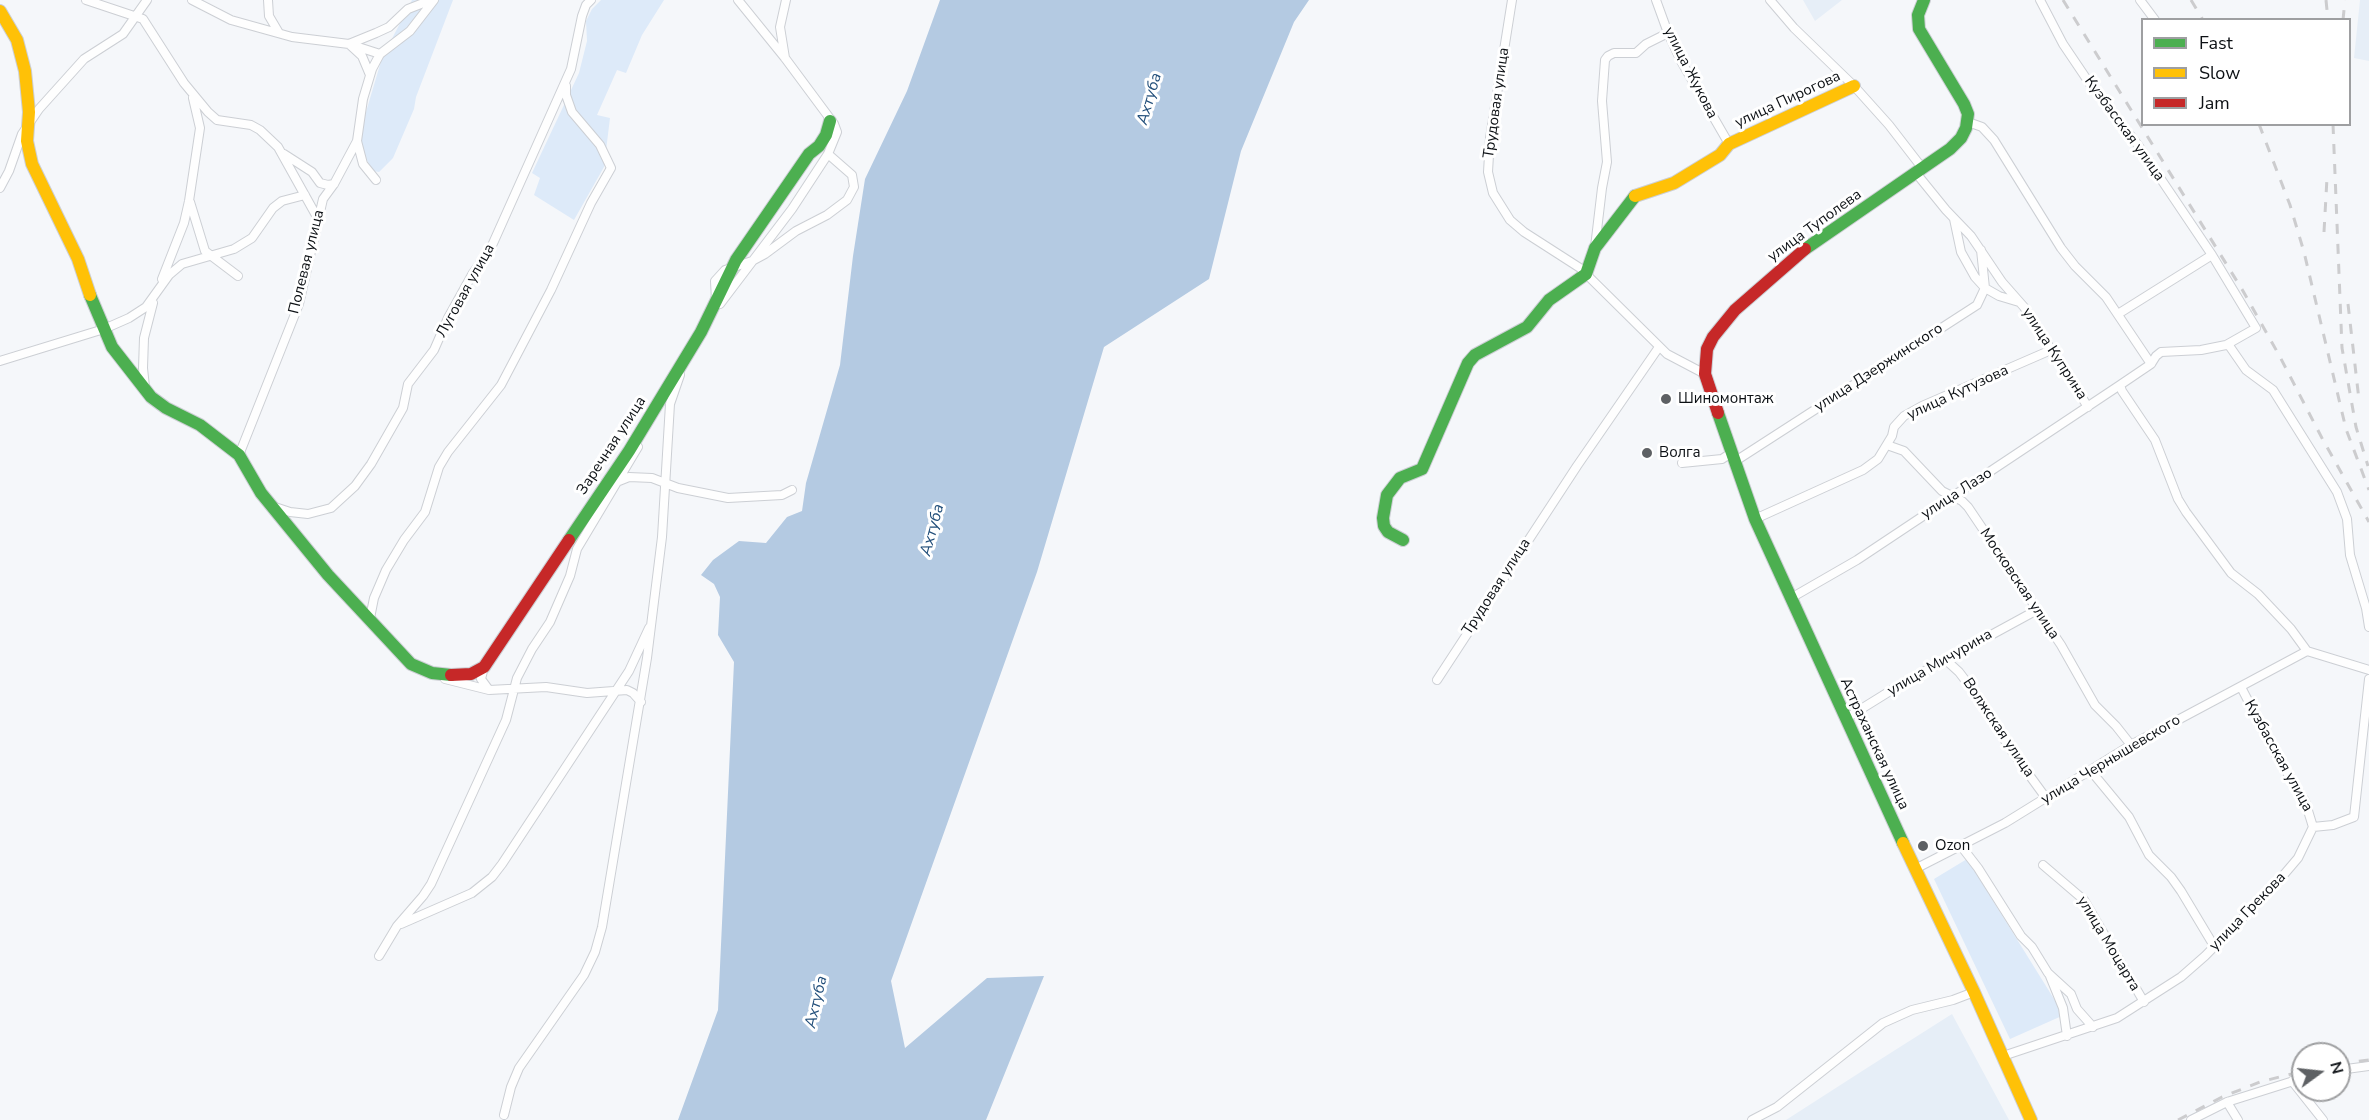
<!DOCTYPE html>
<meta charset="utf-8">
<style>
body{margin:0}
#map{position:relative;width:2369px;height:1120px;overflow:hidden;background:#f5f7fa;font-family:"Nunito Sans",sans-serif}
canvas{display:block}
.legend{position:absolute;left:2141px;top:18px;width:210px;height:108px;box-sizing:border-box;background:#fff;border:2px solid #9e9fa1;margin:0;padding:8px 10px;list-style:none;font-size:18px;color:#0c1014}
.legend li{display:flex;align-items:center;gap:12px;height:30px}
.legend b{width:30px;border:2px solid #9e9fa1}
.north{position:absolute;left:2291px;top:1042px;width:60px;height:60px;box-sizing:border-box;background:#fff;border:2px solid #9e9fa1;border-radius:50%;rotate:75deg;font-size:16px;font-weight:700;line-height:24px;text-align:center;color:#0c1014}
.north::after{content:'';display:block;margin:auto;width:21px;height:27px;background:#5e6164;clip-path:polygon(50% 0,100% 100%,50% 72%,0 100%)}
</style>
<div id="map">
<canvas width="2369" height="1120"></canvas>
<ul class="legend">
<li><b style="height:8px;background:#4caf50"></b>Fast</li>
<li><b style="height:8px;background:#ffc107"></b>Slow</li>
<li><b style="height:8px;background:#c62828"></b>Jam</li>
</ul>
<div class="north">N</div>
</div>
<script>
const g = document.querySelector('canvas').getContext('2d');
g.lineJoin = 'round';
function fill(path, color) {
  g.fillStyle = color;
  g.fill(path, 'evenodd');
}
function toPath(rows) {
  const path = new Path2D();
  for (const r of rows) {
    path.moveTo(r[0], r[1]);
    for (let i = 2; i < r.length; i += 2) path.lineTo(r[i], r[i + 1]);
  }
  return path;
}
function stroke(path, color, width, dash) {
  g.strokeStyle = color;
  g.lineWidth = width;
  g.lineCap = dash ? 'butt' : 'round';
  g.setLineDash(dash || []);
  g.stroke(path);
}
function drawText(font, color, halo, rows, align = 'center') {
  g.font = font + ' "Nunito Sans",sans-serif';
  g.lineWidth = 6;
  g.setLineDash([]);
  g.textBaseline = 'middle';
  g.strokeStyle = halo;
  g.fillStyle = color;
  for (const [text, x, y, turn = 0] of rows) {
    g.save();
    g.translate(x, y);
    g.rotate((+turn || 0) * Math.PI / 180);
    g.textAlign = isNaN(turn) ? turn : align;
    if (halo) g.strokeText(text, 0, 0);
    g.fillText(text, 0, 0);
    g.restore();
  }
}
fill(toPath([
 [1803,0,1842,0,1815,21],
 [2360,0,2369,0,2369,61,2354,58],
 [1952,1014,2009,1120,1786,1120,1870,1066]
]), '#e6eef7');
fill(toPath([
 [412,0,453,0,416,97,414,109,393,158,379,172,373,171,364,155,361,145,363,122,382,58],
 [601,0,664,0,642,35,626,73,617,70,597,115,610,118,604,167,574,220,534,195,540,178,532,173,579,73,587,41,586,21,592,9],
 [1967,859,2064,1015,2010,1039,1934,879]
]), '#ddeaf9');
fill(toPath([
 [940,0,1309,0,1294,22,1241,151,1209,279,1104,347,1037,572,891,981,905,1048,987,978,1044,976,986,1120,678,1120,718,1010,734,662,718,635,720,597,714,584,701,575,713,560,739,541,766,543,787,517,802,511,806,483,840,365,853,256,865,179,907,91]
]), '#b4cae2');
const street = toPath([
 [86,0,143,19,184,83,208,112,217,120,251,125,260,130,278,147,317,217],
 [192,0,231,20,292,37,349,44,380,54],
 [268,0,269,16,279,33],
 [1512,0,1490,138,1488,172,1493,193,1510,220,1524,232,1580,268,1667,354,1705,374],
 [1656,0,1668,33,1681,61,1729,144],
 [1770,0,1794,28,1854,86,1889,125,1923,169],
 [2040,0,2063,44,2090,84,2138,145,2212,255,2118,314],
 [2140,0,2155,20],
 [785,58,780,27,786,0],
 [370,75,362,56,349,44,376,33,389,27,408,9,431,0],
 [1968,122,1982,127,1994,140,2061,248,2075,266,2106,297,2151,364],
 [357,141,363,164,376,180],
 [284,154,312,172,320,183,328,185,334,184],
 [1916,173,1946,210,1971,236,2002,282,2024,307,2088,407],
 [0,188,9,171,22,134,39,109,84,59,123,34,147,0],
 [190,202,205,251,238,276],
 [1954,219,1961,252,1975,277,1985,288,1999,296,2019,302],
 [1595,247,1602,188,1607,162,1602,101,1605,60,1608,56,1614,53,1636,53,1646,44,1668,33],
 [2212,255,2256,328,2226,345,2201,350,2161,352,2156,356,2151,364,2120,385,2122,391,2155,440,2178,499,2186,512,2231,573,2258,594,2291,629,2307,651,2369,670],
 [162,279,184,223,189,201,200,128,193,98],
 [716,301,715,281,725,270,752,261,765,254,796,231,827,215,847,200,854,187,852,175,828,154],
 [720,304,792,209,828,154,837,132,834,124,785,58,738,0],
 [2228,344,2246,370,2273,390,2337,492,2347,519,2350,555,2366,608,2369,627],
 [0,361,104,329,129,318,146,307,169,275,182,264,234,249,252,238,273,208,282,201,305,195],
 [145,387,143,368,144,338,153,303],
 [1887,445,1904,451,1942,491,1962,501,1968,507,2061,645,2095,705,2116,726,2131,745],
 [239,455,299,304,323,199,334,184,357,141,363,99,372,69,380,54,410,31,434,0],
 [1734,462,1977,305,1985,288,1981,250],
 [1682,463,1722,459,1731,453],
 [619,481,629,477,652,478,678,488,728,498,782,495,792,490],
 [272,506,290,512,308,514,331,508,355,486,371,464,403,408,408,384,434,350,448,318,473,273,490,250,571,69,582,16,586,5,591,0],
 [1755,519,1863,470,1878,459,1892,436,1894,427,1904,416,1922,406,2051,350],
 [1791,598,1857,560,2120,385],
 [370,618,374,598,386,570,404,540,425,512,439,467,448,452,501,385,551,290,591,203,611,168,600,145,572,112,566,95,566,86],
 [1947,661,1959,672,1975,693,2011,750,2046,798],
 [484,667,481,679,489,690],
 [445,679,489,690,546,687,587,693,627,690,633,693,641,702],
 [1437,680,1577,466,1659,347],
 [2241,687,2276,755,2305,801,2313,827],
 [1845,719,1903,683,2037,610],
 [2091,771,2129,817,2149,855,2171,877,2181,891,2214,946],
 [2313,827,2333,825,2354,817,2369,679],
 [1961,846,1978,868,2021,936,2032,947,2048,973,2071,994,2077,1009,2093,1027],
 [2043,865,2084,900,2144,1002],
 [1915,869,2005,823,2131,745,2307,651],
 [401,924,472,893,492,877,502,864,629,671,649,628],
 [379,956,397,926,423,896,431,884,506,720,517,678,532,649,550,622,570,576,577,549,638,447],
 [2050,976,2063,1008,2067,1036],
 [2003,1056,2117,1018,2181,977,2205,956,2275,885,2298,858,2313,827],
 [2339,1070,2369,1066],
 [2292,1081,2323,1120],
 [2227,1102,2238,1120],
 [504,1115,511,1087,519,1068,584,975,595,952,602,927,647,658,662,537,670,404,680,375],
 [1752,1120,1777,1107,1883,1023,1912,1010,1953,1000,1974,992],
 [2191,1120,2227,1102,2303,1078]
]);
const fast = toPath([
 [1805,249,1950,149,1961,138,1966,128,1968,114,1964,104,1919,29,1918,15,1924,0],
 [90,295,112,347,151,397,166,408,200,425,239,455,261,493,328,575,411,664,432,673,451,675],
 [1718,413,1755,519,1903,843],
 [569,540,629,451,701,332,736,260,809,154,819,146,826,135,830,121],
 [1403,540,1388,532,1384,526,1383,518,1387,495,1400,478,1422,469,1468,363,1475,355,1527,327,1549,300,1586,274,1595,248,1635,196]
]);
const slow = toPath([
 [0,11,17,40,25,71,29,112,27,141,32,164,78,259,90,295],
 [1635,196,1674,183,1720,155,1729,144,1854,86],
 [1903,843,1974,992,2031,1120]
]);
const jam = toPath([
 [1718,413,1705,374,1707,349,1713,337,1735,310,1805,249],
 [451,675,471,674,484,667,569,540]
]);
stroke(street, '#cccfd4', 10);
stroke(fast, '#cccfd4', 14);
stroke(slow, '#cccfd4', 14);
stroke(jam, '#cccfd4', 14);
stroke(street, '#fefefe', 8);
stroke(fast, '#4caf50', 12);
stroke(slow, '#ffc107', 12);
stroke(jam, '#c62828', 12);
stroke(toPath([
 [2063,0,2243,291,2279,355,2323,440,2369,522],
 [2191,0,2203,20],
 [2326,0,2328,20],
 [2343,20,2345,0],
 [2259,124,2290,205,2304,252,2346,429,2369,490],
 [2333,124,2342,348,2356,427,2368,466],
 [2324,232,2327,178],
 [2348,304,2359,400],
 [2339,1064,2369,1060],
 [2178,1120,2222,1097,2260,1082,2303,1071]
]), '#ccccce', 3, [10, 10]);
for (const [x, y, r, color] of [
 [1666,399,6,"#5e6164"],
 [1647,453,6,"#5e6164"],
 [1923,846,6,"#5e6164"]
]) {
  const dot = new Path2D();
  dot.arc(x, y, r, 0, 2 * Math.PI);
  g.fillStyle = color;
  g.fill(dot);
  stroke(dot, '#fff', 2);
}
drawText('15px', '#0c1014', '#fff', [
 ["улица Жукова",1690,73,63],
 ["улица Пирогова",1788,100,-25],
 ["Трудовая улица",1497,103,-82],
 ["Кузбасская улица",2124,129,54],
 ["улица Туполева",1815,226,-36],
 ["Полевая улица",307,262,-76],
 ["Луговая улица",466,291,-61],
 ["улица Куприна",2054,354,57],
 ["улица Дзержинского",1879,368,-33],
 ["улица Кутузова",1958,393,-25],
 ["Заречная улица",612,446,-57],
 ["улица Лазо",1957,494,-33],
 ["Московская улица",2019,584,56],
 ["Трудовая улица",1497,587,-57],
 ["улица Мичурина",1940,663,-30],
 ["Волжская улица",1998,728,56],
 ["Астраханская улица",1874,744,65],
 ["Кузбасская улица",2278,756,61],
 ["улица Чернышевского",2111,760,-31],
 ["улица Грекова",2248,912,-46],
 ["улица Моцарта",2108,944,59]
]);
drawText('15px', '#0c1014', '#fff', [
 ["Шиномонтаж",1678,399],
 ["Волга",1659,453],
 ["Ozon",1935,846]
], 'left');
drawText('italic 16px', '#214e7a', '#fff', [
 ["Ахтуба",1150,99,-74],
 ["Ахтуба",933,530,-75],
 ["Ахтуба",817,1002,-77]
]);
</script>
